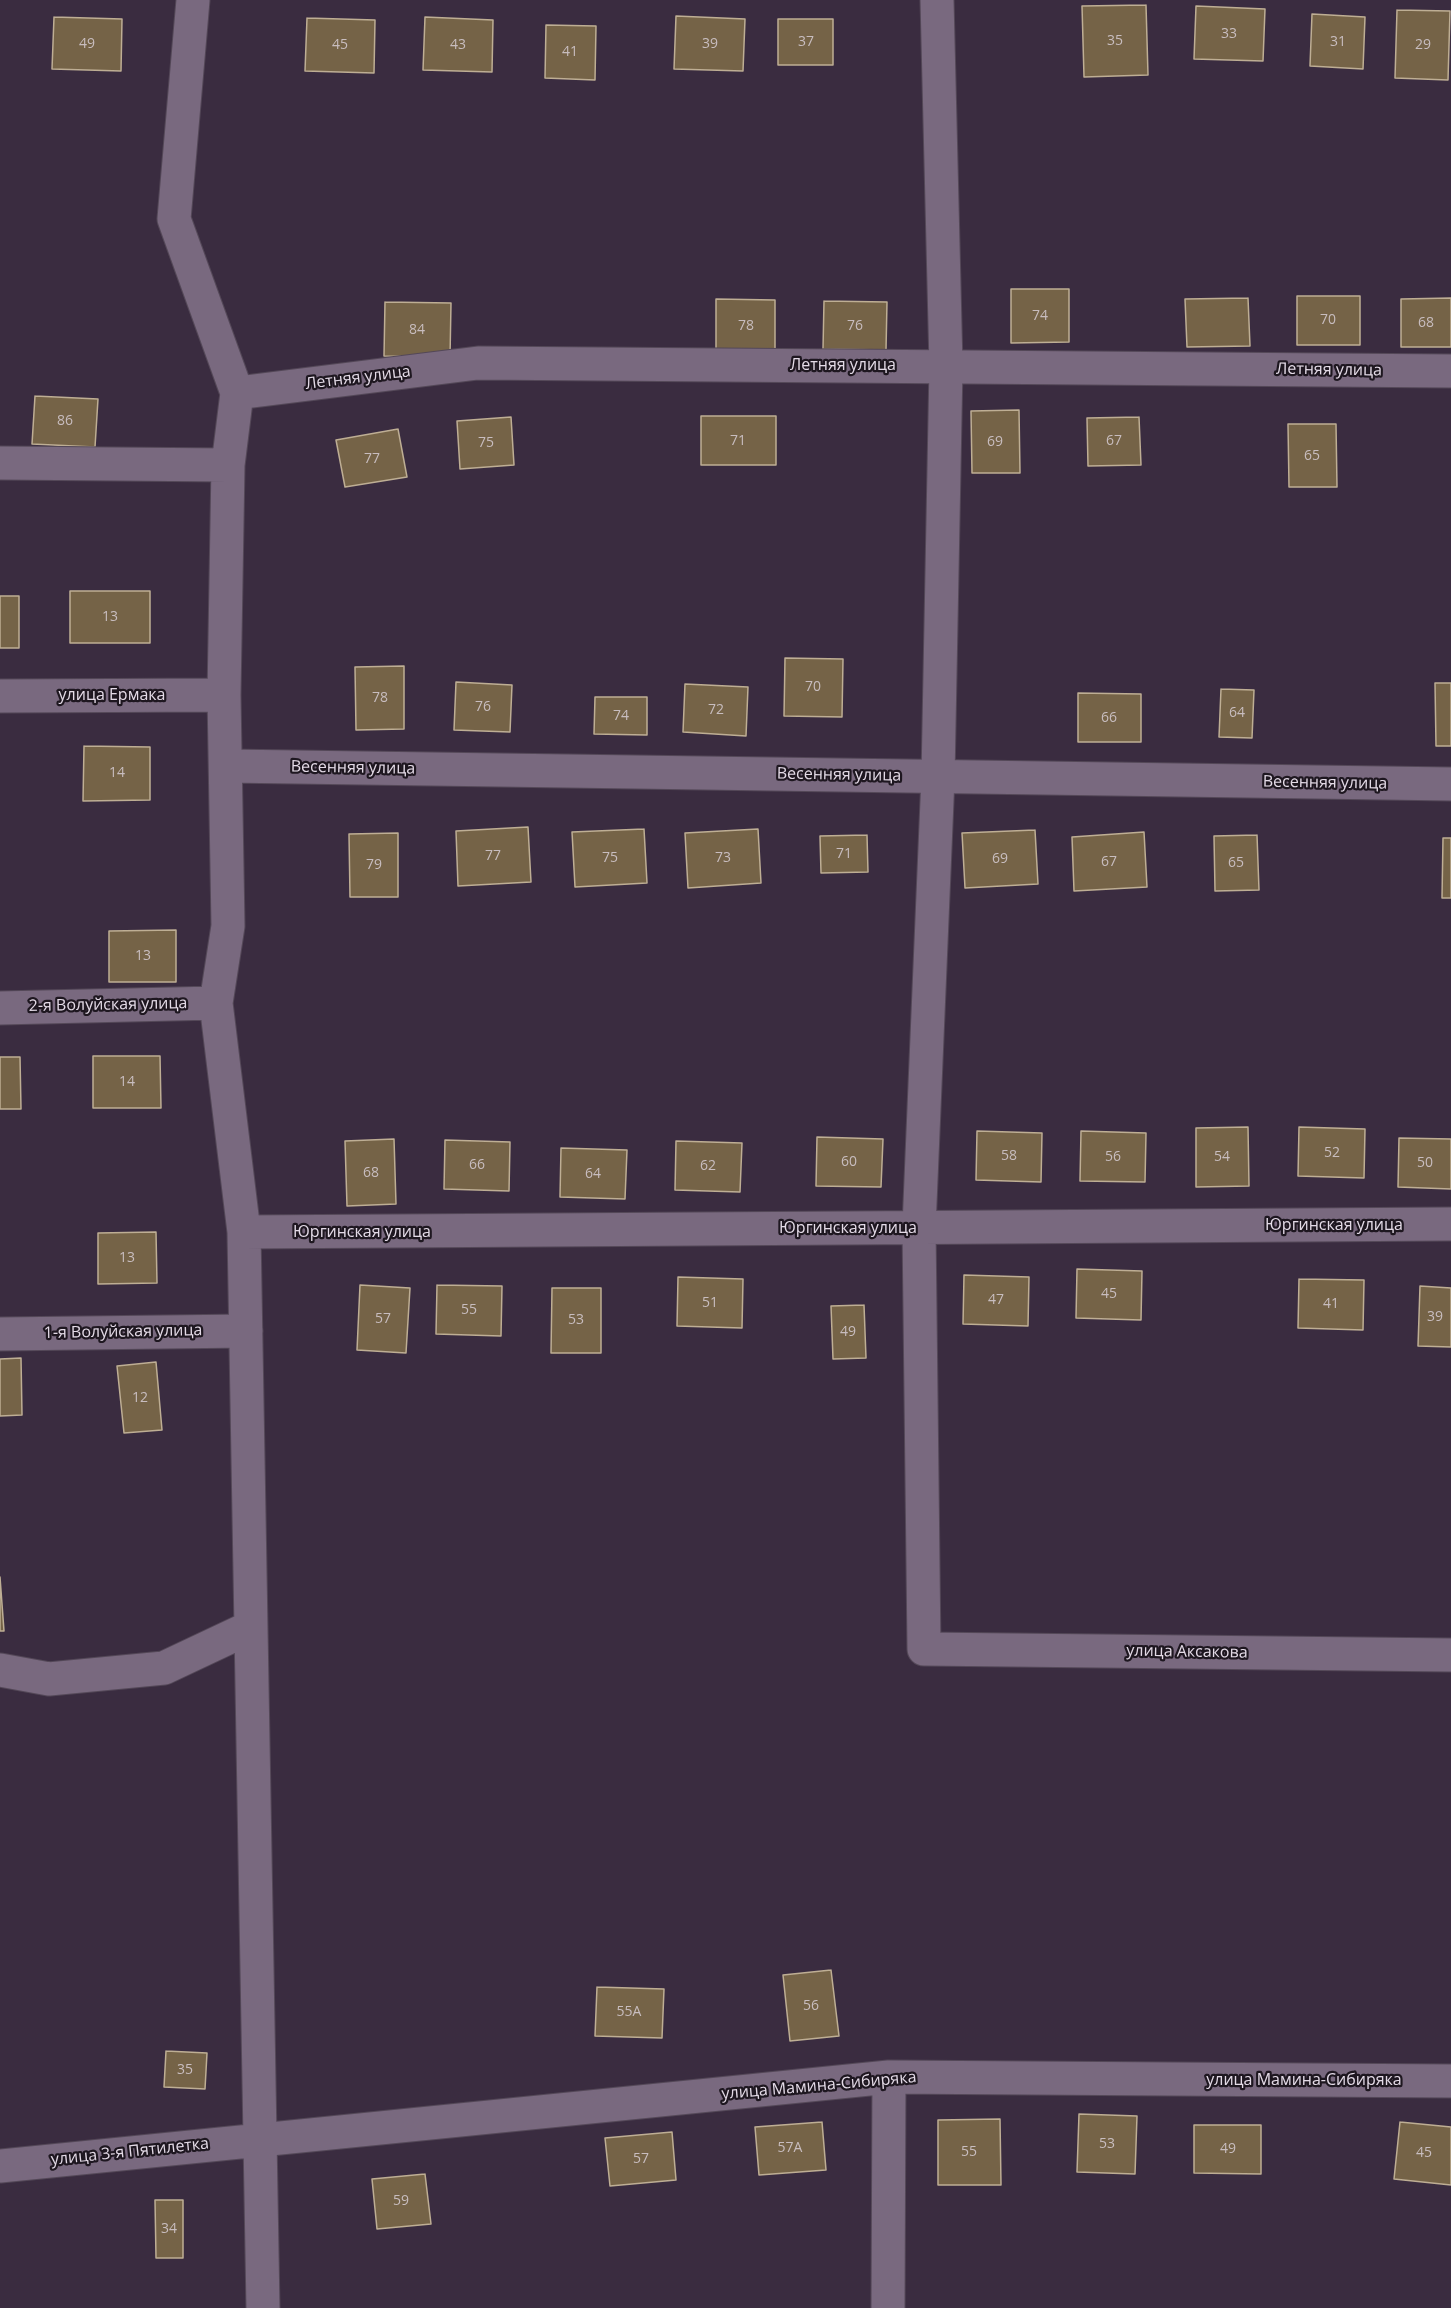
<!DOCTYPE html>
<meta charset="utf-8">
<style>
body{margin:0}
canvas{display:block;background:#3a2c40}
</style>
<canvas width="1451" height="2308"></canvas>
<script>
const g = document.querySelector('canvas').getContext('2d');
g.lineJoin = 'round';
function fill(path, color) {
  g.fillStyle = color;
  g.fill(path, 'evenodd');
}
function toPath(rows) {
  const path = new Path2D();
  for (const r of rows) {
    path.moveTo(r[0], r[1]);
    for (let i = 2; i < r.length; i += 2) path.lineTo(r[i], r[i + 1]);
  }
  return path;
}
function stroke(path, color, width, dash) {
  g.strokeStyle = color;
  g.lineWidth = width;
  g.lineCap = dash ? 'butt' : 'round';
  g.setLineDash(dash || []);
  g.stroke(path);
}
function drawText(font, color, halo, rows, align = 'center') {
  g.font = font + ' "Open Sans",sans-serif';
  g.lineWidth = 4.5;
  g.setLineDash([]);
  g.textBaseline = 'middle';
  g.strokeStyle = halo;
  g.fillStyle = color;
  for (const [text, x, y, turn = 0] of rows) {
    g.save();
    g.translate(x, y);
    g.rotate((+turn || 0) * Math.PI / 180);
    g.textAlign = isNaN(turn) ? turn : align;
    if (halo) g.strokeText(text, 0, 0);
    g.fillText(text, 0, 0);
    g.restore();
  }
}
const building = toPath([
 [1146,5,1148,75,1084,77,1082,6,1146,5],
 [1196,6,1265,9,1263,61,1194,59,1196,6],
 [1397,10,1450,11,1448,80,1395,78,1397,10],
 [1312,14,1365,17,1363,69,1310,66,1312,14],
 [676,16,745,19,743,71,674,69,676,16],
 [54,17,122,19,121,71,52,69,54,17],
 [425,17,493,20,492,72,423,70,425,17],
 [307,18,375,20,374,73,305,71,307,18],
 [778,19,833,19,833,65,778,65,778,19],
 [546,25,596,26,595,80,545,78,546,25],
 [1011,289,1069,289,1069,342,1011,343,1011,289],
 [1297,296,1360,296,1360,345,1297,345,1297,296],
 [1248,298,1250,346,1187,347,1185,299,1248,298],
 [1451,298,1451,347,1401,347,1401,299,1451,298],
 [716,299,775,300,775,352,716,351,716,299],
 [824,301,887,302,886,350,823,349,824,301],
 [385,302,451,303,450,357,384,356,385,302],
 [35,396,98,399,95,447,32,444,35,396],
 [1019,410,1020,473,972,473,971,411,1019,410],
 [701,416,776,416,776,465,701,465,701,416],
 [511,417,514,465,460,469,457,421,511,417],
 [1139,417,1141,465,1088,466,1087,418,1139,417],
 [1288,424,1336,424,1337,487,1289,487,1288,424],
 [398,429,407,477,345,487,336,440,398,429],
 [70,591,150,591,150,643,70,643,70,591],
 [0,596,19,596,19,648,0,648,0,596],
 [785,658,843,659,842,717,784,716,785,658],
 [404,666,404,729,356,730,355,667,404,666],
 [456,682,512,685,510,732,454,730,456,682],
 [1435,683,1451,683,1451,746,1436,746,1435,683],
 [685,684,748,687,746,736,683,732,685,684],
 [1221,689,1254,690,1252,738,1219,737,1221,689],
 [1078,693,1141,694,1141,742,1078,742,1078,693],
 [595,697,647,697,647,735,594,734,595,697],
 [84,746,150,747,150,800,83,801,84,746],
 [528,827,531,882,458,886,456,831,528,827],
 [644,829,647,883,575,887,572,832,644,829],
 [758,829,761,883,688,888,685,833,758,829],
 [1035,830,1038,884,965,888,962,833,1035,830],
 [1144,832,1147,887,1074,891,1072,837,1144,832],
 [398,833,398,897,350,897,349,834,398,833],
 [867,835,868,872,821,873,820,836,867,835],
 [1257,835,1259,890,1215,891,1214,836,1257,835],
 [1443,838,1451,838,1451,898,1442,898,1443,838],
 [176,930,176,982,109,982,109,931,176,930],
 [93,1056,160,1056,161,1108,93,1108,93,1056],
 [0,1057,20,1057,21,1109,0,1109,0,1057],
 [1248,1127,1249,1186,1196,1187,1196,1128,1248,1127],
 [1299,1127,1365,1129,1364,1178,1298,1176,1299,1127],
 [977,1131,1042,1133,1041,1182,976,1180,977,1131],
 [1081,1131,1146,1133,1145,1182,1080,1181,1081,1131],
 [817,1137,883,1139,881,1187,816,1186,817,1137],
 [1399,1138,1451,1139,1451,1189,1398,1187,1399,1138],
 [394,1139,396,1204,347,1206,345,1141,394,1139],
 [445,1140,510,1142,509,1191,444,1189,445,1140],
 [676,1141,742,1143,740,1192,675,1190,676,1141],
 [561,1148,627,1150,625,1199,560,1197,561,1148],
 [156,1232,157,1283,98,1284,98,1233,156,1232],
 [1077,1269,1142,1271,1141,1320,1076,1318,1077,1269],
 [964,1275,1029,1277,1028,1326,963,1324,964,1275],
 [678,1277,743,1279,742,1328,677,1326,678,1277],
 [1299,1279,1364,1280,1363,1330,1298,1328,1299,1279],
 [360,1285,410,1288,406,1353,357,1350,360,1285],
 [437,1285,502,1286,501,1336,436,1334,437,1285],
 [1420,1286,1451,1288,1451,1347,1418,1346,1420,1286],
 [552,1288,601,1288,601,1353,551,1353,552,1288],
 [864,1305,866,1358,833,1359,831,1306,864,1305],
 [21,1358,22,1415,0,1416,0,1359,21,1358],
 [156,1362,162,1430,124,1433,117,1366,156,1362],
 [0,1577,4,1631,0,1631,0,1577],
 [831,1970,839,2036,790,2041,783,1975,831,1970],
 [597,1987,664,1989,662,2038,595,2036,597,1987],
 [166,2051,207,2053,205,2089,164,2087,166,2051],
 [1079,2114,1137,2116,1135,2174,1077,2172,1079,2114],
 [1000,2119,1001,2185,938,2185,938,2120,1000,2119],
 [822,2122,826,2170,759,2175,755,2127,822,2122],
 [1400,2122,1451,2127,1451,2185,1394,2179,1400,2122],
 [1194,2125,1261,2125,1261,2174,1194,2173,1194,2125],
 [672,2132,676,2180,610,2186,605,2138,672,2132],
 [425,2174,431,2224,377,2229,372,2179,425,2174],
 [155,2200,183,2200,183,2258,156,2258,155,2200]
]);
fill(building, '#756347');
stroke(building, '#beae94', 1.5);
const street = toPath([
 [193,0,174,219,237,393,228,465,224,695,228,926,216,1003,244,1232,263,2308],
 [937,0,946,366,938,777,919,1227,924,1649,1451,1655],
 [237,393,478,363,1451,371],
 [0,463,228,465],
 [0,696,224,695],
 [227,766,1451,784],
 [0,1008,216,1003],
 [244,1232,1451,1224],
 [0,1334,246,1331],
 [0,1670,49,1679,164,1668,251,1627],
 [0,2166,889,2077,1451,2081],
 [888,2308,889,2077]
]);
stroke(street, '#544858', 35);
stroke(street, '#79697f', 33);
drawText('14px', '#c8bdbf', null, [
 ["33",1229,34],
 ["35",1115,41],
 ["37",806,42],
 ["31",1338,42],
 ["49",87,44],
 ["39",710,44],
 ["45",340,45],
 ["43",458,45],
 ["29",1423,45],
 ["41",570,52],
 ["74",1040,316],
 ["70",1328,320],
 ["68",1426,323],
 ["78",746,326],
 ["76",855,326],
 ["84",417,330],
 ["86",65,421],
 ["71",738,441],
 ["67",1114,441],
 ["69",995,442],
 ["75",486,443],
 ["65",1312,456],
 ["77",372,459],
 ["13",110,617],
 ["70",813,687],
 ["78",380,698],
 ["76",483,707],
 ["72",716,710],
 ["64",1237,713],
 ["74",621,716],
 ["66",1109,718],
 ["14",117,773],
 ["71",844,854],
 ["77",493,856],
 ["75",610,858],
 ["73",723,858],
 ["69",1000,859],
 ["67",1109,862],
 ["65",1236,863],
 ["79",374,865],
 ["13",143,956],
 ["14",127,1082],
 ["52",1332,1153],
 ["58",1009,1156],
 ["56",1113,1157],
 ["54",1222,1157],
 ["60",849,1162],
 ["50",1425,1163],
 ["66",477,1165],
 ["62",708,1166],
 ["68",371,1173],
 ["64",593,1174],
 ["13",127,1258],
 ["45",1109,1294],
 ["47",996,1300],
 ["51",710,1303],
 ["41",1331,1304],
 ["55",469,1310],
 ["39",1435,1317],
 ["57",383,1319],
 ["53",576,1320],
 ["49",848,1332],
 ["12",140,1398],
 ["56",811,2006],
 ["55А",629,2012],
 ["35",185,2070],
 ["53",1107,2144],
 ["57А",790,2148],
 ["49",1228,2149],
 ["55",969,2152],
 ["45",1424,2153],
 ["57",641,2159],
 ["59",401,2201],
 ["34",169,2229]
]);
drawText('16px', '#e4dbe7', '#1e1720', [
 ["Летняя улица",843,365],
 ["Летняя улица",1329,370,1],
 ["Летняя улица",358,378,-7],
 ["улица Ермака",112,695],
 ["Весенняя улица",353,768,1],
 ["Весенняя улица",839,775,1],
 ["Весенняя улица",1325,783,1],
 ["2-я Волуйская улица",108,1005,-1],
 ["Юргинская улица",1334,1225],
 ["Юргинская улица",848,1228],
 ["Юргинская улица",362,1232],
 ["1-я Волуйская улица",123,1332,-1],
 ["улица Аксакова",1187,1652,1],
 ["улица Мамина-Сибиряка",1304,2080],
 ["улица Мамина-Сибиряка",819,2086,-5],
 ["улица 3-я Пятилетка",130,2152,-6]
]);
</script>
